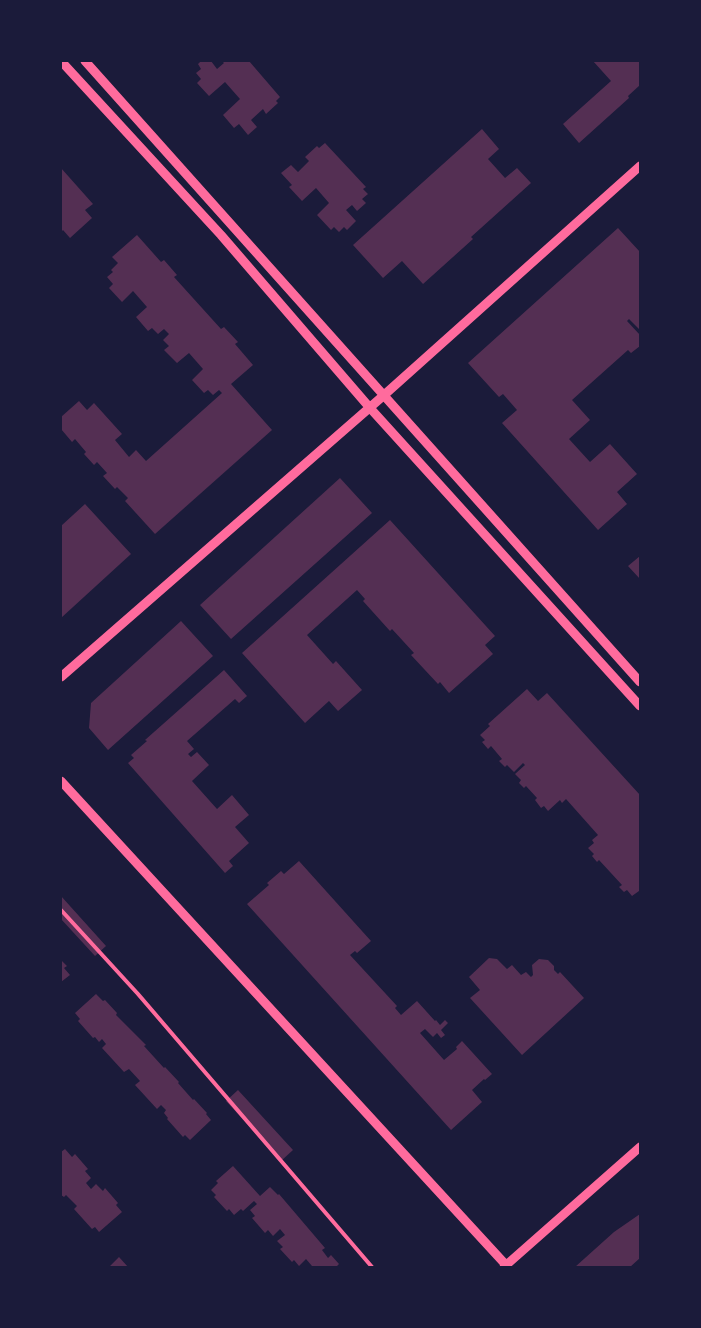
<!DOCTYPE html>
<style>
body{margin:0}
#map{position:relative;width:701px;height:1328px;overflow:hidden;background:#1b1b3a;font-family:"Archivo Narrow",sans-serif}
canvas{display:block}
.frame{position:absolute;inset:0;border:62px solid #1b1b3a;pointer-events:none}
</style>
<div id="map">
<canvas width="701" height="1328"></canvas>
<div class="frame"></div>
</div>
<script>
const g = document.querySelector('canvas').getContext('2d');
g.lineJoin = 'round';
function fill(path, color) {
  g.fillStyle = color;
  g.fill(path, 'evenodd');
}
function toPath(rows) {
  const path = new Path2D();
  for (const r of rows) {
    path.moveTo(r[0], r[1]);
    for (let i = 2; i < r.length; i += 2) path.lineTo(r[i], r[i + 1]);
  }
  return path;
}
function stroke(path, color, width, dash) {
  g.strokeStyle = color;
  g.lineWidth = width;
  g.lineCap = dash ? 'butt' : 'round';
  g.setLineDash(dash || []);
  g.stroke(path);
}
fill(toPath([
 [201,61,211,61,217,69,224,63,222,61,249,61,280,97,276,101,278,103,266,114,263,109,251,120,257,127,248,135,239,124,234,128,223,115,240,99,225,82,209,96,197,83,201,79,196,73,201,69,198,64],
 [593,61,640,61,640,85,628,96,629,98,579,143,563,124,611,81],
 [482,129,499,149,488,159,505,178,517,168,531,183,471,237,473,239,423,284,402,261,383,278,353,245],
 [325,143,366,187,363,189,368,194,362,199,366,203,357,211,352,205,346,210,356,221,347,230,344,227,339,232,334,227,331,230,317,215,329,203,316,188,302,201,289,187,292,185,281,173,291,165,298,172,309,161,305,157,317,146,319,148],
 [61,168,93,204,85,210,92,218,70,238,63,230,61,232],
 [618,228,640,252,640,330,629,319,627,321,640,335,640,346,631,353,628,350,572,400,590,420,569,439,590,462,610,444,637,474,617,492,627,504,598,530,502,423,517,410,503,394,499,397,468,363],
 [137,235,161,262,164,260,177,275,174,277,221,329,224,327,238,342,235,344,253,365,231,384,272,430,155,534,125,501,128,498,117,487,115,489,103,476,107,473,97,462,94,465,84,454,86,452,75,439,72,442,61,429,61,417,79,401,87,410,94,403,122,434,115,440,129,457,136,450,146,461,222,393,219,390,213,395,208,390,204,393,192,380,203,369,189,353,177,363,164,350,169,346,163,340,169,334,164,329,158,334,152,328,148,331,136,317,147,307,133,291,122,302,109,288,113,284,107,277,113,272,111,270,118,263,112,257],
 [340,478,372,513,231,639,200,605],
 [85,504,131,554,61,618,61,526],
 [390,520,495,636,485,645,493,654,449,693,440,682,438,684,411,655,414,653,392,629,390,631,363,601,365,599,357,590,307,635,333,664,336,661,362,690,338,711,329,701,305,723,242,653],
 [640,556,640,579,628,566],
 [181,621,213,656,108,750,89,728,91,703],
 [224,670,247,696,239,703,235,699,187,741,194,749,188,754,191,757,197,752,209,765,192,781,217,809,232,795,249,815,235,827,249,843,229,861,233,866,225,873,128,763,134,758,131,755,147,741,145,740],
 [527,689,538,701,547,693,640,795,640,892,639,891,632,896,627,890,624,892,619,887,622,885,599,860,597,862,592,856,594,854,588,848,594,843,592,840,598,835,566,799,562,803,560,800,548,811,544,806,541,808,535,800,537,798,526,786,524,788,519,783,521,780,515,774,525,765,523,763,514,772,507,765,505,767,499,761,502,759,491,746,488,749,482,742,485,740,480,735,490,726,488,724],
 [299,861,371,941,357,953,355,951,350,955,397,1006,395,1008,401,1015,417,1001,435,1021,436,1020,440,1025,445,1020,448,1023,441,1030,445,1035,441,1038,437,1033,433,1037,425,1029,420,1033,444,1060,457,1049,456,1047,462,1041,492,1074,485,1080,484,1079,472,1090,482,1102,451,1130,247,904,269,885,267,883,281,871,284,874],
 [61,896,106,946,95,956,61,919],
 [489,958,497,959,507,969,512,965,521,975,526,972,531,977,533,975,532,965,539,959,548,960,554,966,554,970,558,974,560,972,584,998,522,1055,470,998,480,990,469,977],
 [61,960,67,966,64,968,70,975,61,982],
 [96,994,103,1001,105,1000,117,1013,116,1015,146,1045,144,1046,164,1068,165,1067,179,1082,178,1083,193,1100,194,1099,207,1113,206,1114,211,1120,190,1140,185,1135,183,1137,167,1119,168,1118,164,1113,166,1110,161,1105,157,1109,135,1085,140,1081,129,1069,124,1072,102,1048,106,1044,102,1039,99,1042,95,1037,93,1038,78,1021,80,1019,75,1013],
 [238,1090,293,1150,281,1161,226,1101],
 [65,1149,72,1157,75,1154,88,1169,85,1171,91,1178,86,1183,91,1189,96,1184,103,1191,105,1188,118,1203,116,1205,122,1212,99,1232,95,1227,92,1229,74,1209,77,1206,66,1195,64,1197,61,1195,61,1152],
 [233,1166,260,1196,270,1187,278,1195,279,1194,325,1248,322,1250,328,1258,331,1255,339,1264,336,1267,311,1267,312,1266,306,1259,299,1266,294,1260,292,1262,280,1249,283,1247,277,1241,285,1235,280,1229,273,1236,268,1230,265,1233,252,1218,255,1216,250,1210,257,1204,254,1201,243,1211,241,1209,234,1215,229,1209,227,1211,214,1197,216,1195,211,1190,218,1183,216,1181],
 [640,1214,640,1258,630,1267,575,1267,614,1232],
 [119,1257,128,1267,109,1267]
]), '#542f53');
stroke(toPath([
 [61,910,138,994,372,1267]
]), '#ff6b9d', 4);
stroke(toPath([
 [61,61,221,235,370,408,640,706],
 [85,61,640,682],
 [61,677,383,396,640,166],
 [61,781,506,1265],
 [504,1267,640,1147]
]), '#ff6b9d', 9);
</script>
